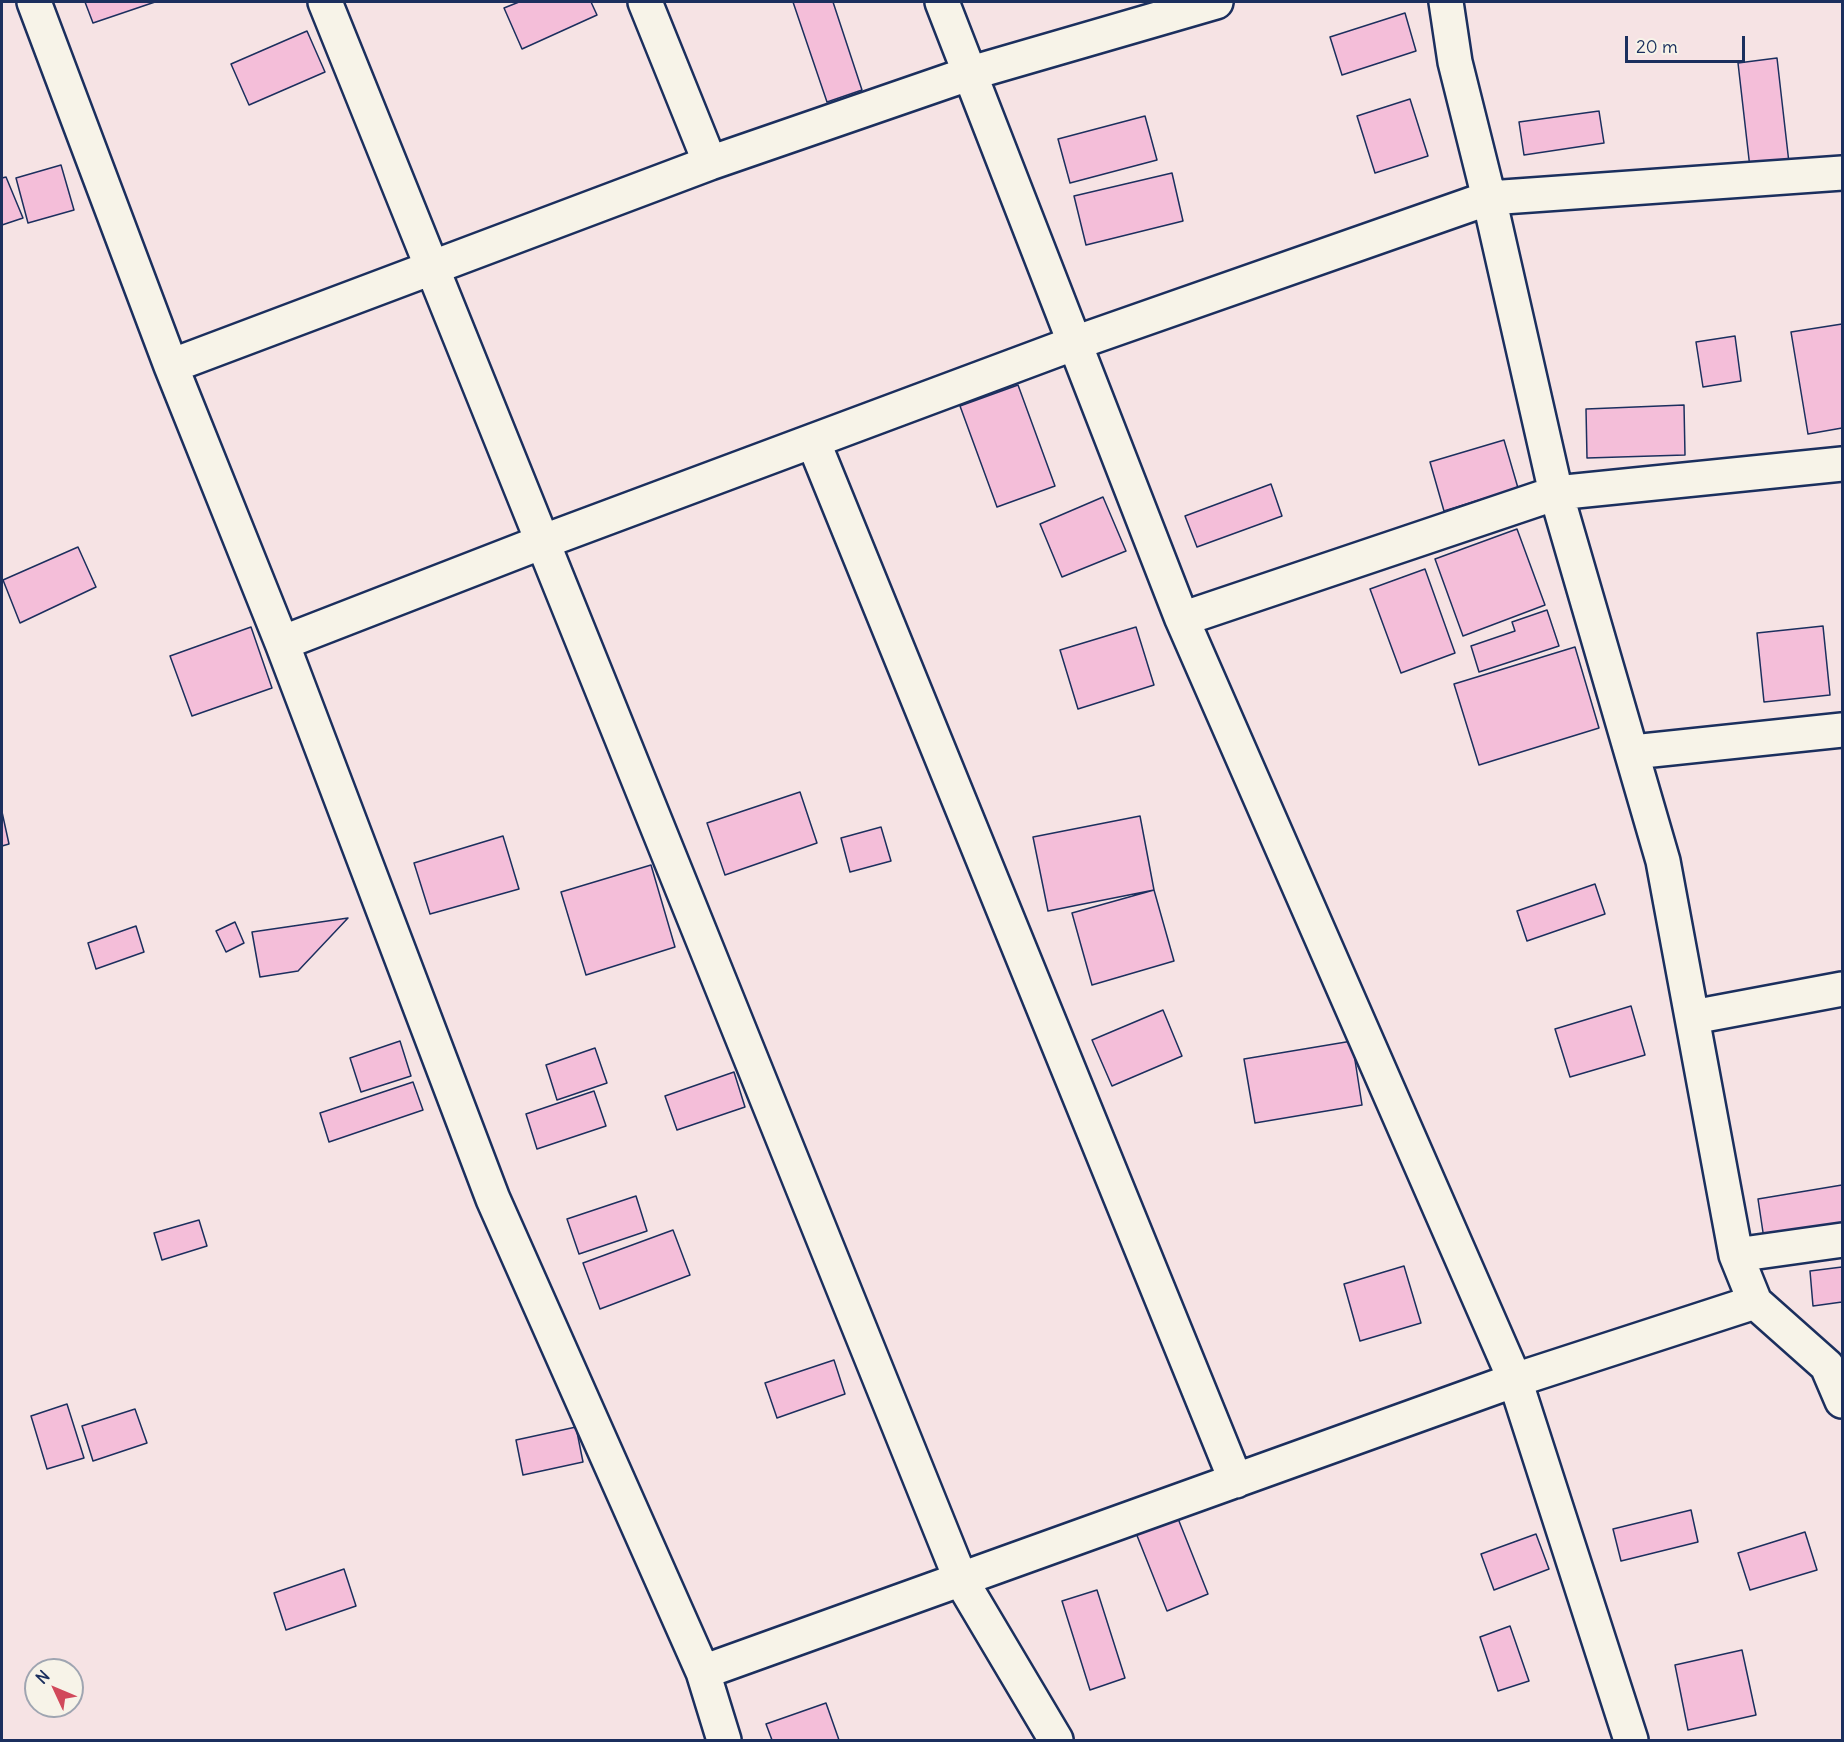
<!DOCTYPE html>
<style>
body{margin:0}
#map{position:relative;width:1844px;height:1742px;overflow:hidden;background:#f6e3e4;font-family:Delius,sans-serif}
canvas{display:block}
.frame{position:absolute;inset:0;border:3px solid #1b2f5e;pointer-events:none}
.north{position:absolute;left:24px;top:1658px;width:60px;height:60px;box-sizing:border-box;background:#f7f3e8;border:2px solid #9fa5b1;border-radius:50%;rotate:314deg;font-size:16px;font-weight:700;line-height:24px;text-align:center;color:#1b2f5e}
.north::after{content:'';display:block;margin:auto;width:21px;height:27px;background:#d1495b;clip-path:polygon(50% 0,100% 100%,50% 72%,0 100%)}
.scale{position:absolute;left:1625px;top:36px;width:120px;height:27px;box-sizing:border-box;border:3px solid #1b2f5e;border-top:0;padding-left:8px;font-size:18px;line-height:21px;white-space:nowrap;color:#1b2f5e;-webkit-text-stroke:4px #f7f3e8;paint-order:stroke}
</style>
<div id="map">
<canvas width="1844" height="1742"></canvas>
<div class="frame"></div>
<div class="north">N</div>
<div class="scale">20 m</div>
</div>
<script>
const g = document.querySelector('canvas').getContext('2d');
g.lineJoin = 'round';
function fill(path, color) {
  g.fillStyle = color;
  g.fill(path, 'evenodd');
}
function toPath(rows) {
  const path = new Path2D();
  for (const r of rows) {
    path.moveTo(r[0], r[1]);
    for (let i = 2; i < r.length; i += 2) path.lineTo(r[i], r[i + 1]);
  }
  return path;
}
function stroke(path, color, width, dash) {
  g.strokeStyle = color;
  g.lineWidth = width;
  g.lineCap = dash ? 'butt' : 'round';
  g.setLineDash(dash || []);
  g.stroke(path);
}
const building = toPath([
 [85,2,155,2,93,23,85,2],
 [519,2,591,2,597,15,522,49,504,8,519,2],
 [793,2,833,2,862,90,827,102,793,2],
 [1405,13,1416,51,1342,75,1330,37,1405,13],
 [307,31,325,72,249,105,231,64,307,31],
 [1777,58,1789,163,1750,168,1738,63,1777,58],
 [1410,99,1428,156,1375,173,1357,116,1410,99],
 [1599,111,1604,143,1524,155,1519,122,1599,111],
 [1145,116,1157,160,1070,183,1058,139,1145,116],
 [61,165,74,210,28,223,16,178,61,165],
 [1172,173,1183,221,1086,245,1074,196,1172,173],
 [6,177,23,218,2,225,2,178,6,177],
 [1842,324,1842,428,1808,434,1791,332,1842,324],
 [1735,336,1741,381,1703,387,1696,342,1735,336],
 [1018,385,1055,486,997,507,960,406,1018,385],
 [1684,405,1685,455,1587,458,1586,409,1684,405],
 [1504,440,1518,488,1444,511,1430,462,1504,440],
 [1271,484,1282,516,1197,547,1185,516,1271,484],
 [1103,497,1126,551,1062,577,1040,524,1103,497],
 [1517,529,1545,605,1463,636,1435,559,1517,529],
 [78,547,96,587,20,623,3,580,78,547],
 [1425,569,1455,653,1401,673,1370,589,1425,569],
 [1547,610,1559,646,1479,672,1471,646,1515,631,1512,622,1547,610],
 [1823,626,1830,695,1764,702,1757,633,1823,626],
 [251,627,272,688,192,716,170,656,251,627],
 [1136,627,1154,685,1078,709,1060,650,1136,627],
 [1575,647,1599,728,1479,765,1454,684,1575,647],
 [800,792,817,843,725,875,707,823,800,792],
 [2,812,9,844,2,846,2,812],
 [1140,816,1154,890,1048,911,1033,837,1140,816],
 [881,827,891,861,850,872,841,838,881,827],
 [503,836,519,889,430,914,414,863,503,836],
 [651,865,675,947,586,975,561,892,651,865],
 [1595,884,1605,914,1527,941,1517,911,1595,884],
 [1154,890,1174,961,1092,985,1072,913,1154,890],
 [348,918,298,971,260,977,252,932,348,918],
 [235,922,244,943,226,952,216,931,235,922],
 [136,926,144,952,96,969,88,943,136,926],
 [1631,1006,1645,1055,1570,1077,1555,1029,1631,1006],
 [1163,1010,1182,1056,1112,1086,1092,1040,1163,1010],
 [400,1041,411,1076,361,1092,350,1058,400,1041],
 [1352,1041,1362,1105,1255,1123,1244,1059,1352,1041],
 [595,1048,607,1083,557,1100,546,1065,595,1048],
 [734,1072,745,1107,677,1130,665,1096,734,1072],
 [413,1082,423,1110,329,1142,320,1113,413,1082],
 [594,1091,606,1126,537,1149,526,1114,594,1091],
 [1842,1185,1842,1227,1764,1239,1758,1199,1842,1185],
 [636,1196,647,1231,579,1254,567,1219,636,1196],
 [199,1220,207,1246,162,1260,154,1233,199,1220],
 [673,1230,690,1275,600,1309,583,1263,673,1230],
 [1404,1266,1421,1323,1360,1341,1344,1284,1404,1266],
 [1842,1267,1842,1302,1813,1306,1810,1271,1842,1267],
 [834,1360,845,1394,777,1418,765,1383,834,1360],
 [67,1404,84,1458,47,1469,31,1416,67,1404],
 [135,1409,147,1443,93,1461,82,1426,135,1409],
 [576,1427,583,1462,523,1475,516,1440,576,1427],
 [1691,1510,1698,1542,1621,1561,1613,1529,1691,1510],
 [1175,1511,1208,1594,1167,1611,1134,1528,1175,1511],
 [1805,1532,1817,1570,1750,1590,1738,1553,1805,1532],
 [1536,1534,1549,1569,1494,1590,1481,1554,1536,1534],
 [344,1569,356,1606,286,1630,274,1593,344,1569],
 [1097,1590,1125,1678,1090,1690,1062,1601,1097,1590],
 [1510,1626,1529,1681,1498,1691,1480,1637,1510,1626],
 [1742,1650,1756,1715,1688,1730,1675,1665,1742,1650],
 [826,1703,839,1740,772,1740,766,1724,826,1703]
]);
fill(building, '#f4bed9');
stroke(building, '#1b2f5e', 1.5);
const street = toPath([
 [34,2,171,366,282,643,493,1199,703,1672,724,1740],
 [325,2,961,1580,1056,1740],
 [645,2,710,163],
 [942,2,1182,619,1515,1380,1631,1740],
 [1446,2,1455,62,1489,198,1556,493,1663,861,1736,1255,1755,1302,1827,1366,1842,1401],
 [171,366,710,163,971,73,1216,2],
 [813,441,1236,1481],
 [1182,619,1556,493,1842,464],
 [282,643,542,542,1075,343,1489,198,1842,173],
 [1633,752,1842,730],
 [1693,1017,1842,989],
 [1736,1255,1842,1240],
 [703,1672,1515,1380,1755,1302]
]);
stroke(street, '#1b2f5e', 38);
stroke(street, '#f7f3e8', 33);
</script>
